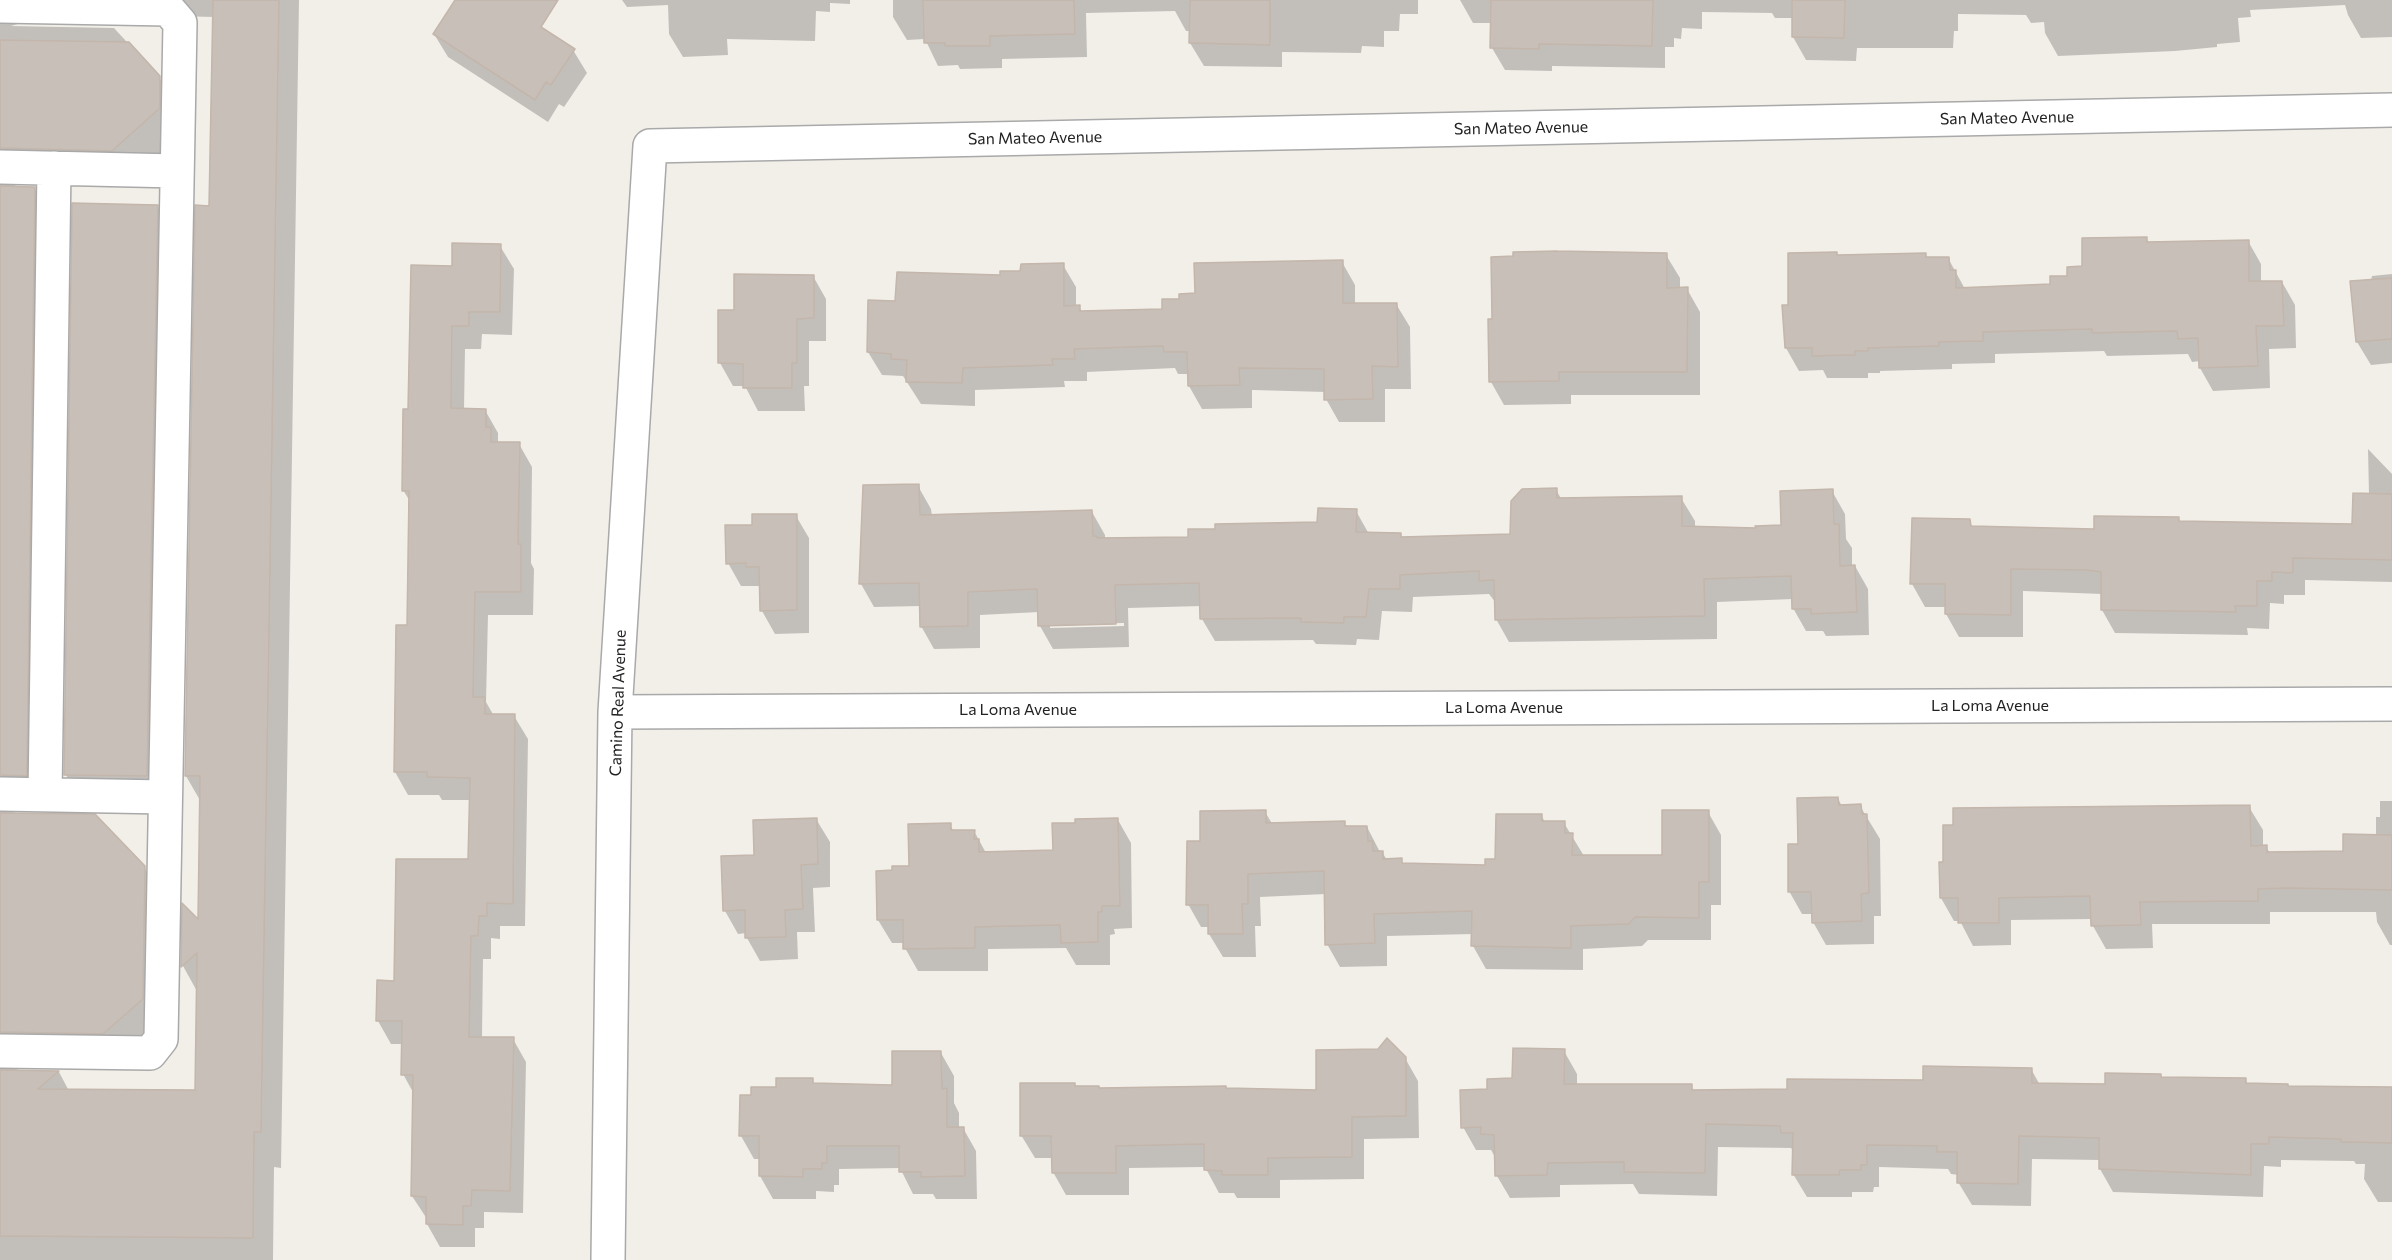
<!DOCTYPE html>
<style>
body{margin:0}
canvas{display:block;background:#f2efe9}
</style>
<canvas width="2392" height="1260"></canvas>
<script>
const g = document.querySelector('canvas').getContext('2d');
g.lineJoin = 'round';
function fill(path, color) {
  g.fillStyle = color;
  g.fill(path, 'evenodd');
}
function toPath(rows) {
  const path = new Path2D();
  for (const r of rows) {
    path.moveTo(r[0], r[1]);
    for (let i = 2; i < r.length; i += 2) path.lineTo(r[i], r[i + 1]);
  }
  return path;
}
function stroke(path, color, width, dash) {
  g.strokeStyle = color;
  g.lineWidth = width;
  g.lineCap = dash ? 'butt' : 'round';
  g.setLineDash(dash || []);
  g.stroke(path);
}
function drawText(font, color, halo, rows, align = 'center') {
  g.font = font + ' Commissioner,sans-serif';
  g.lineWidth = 6;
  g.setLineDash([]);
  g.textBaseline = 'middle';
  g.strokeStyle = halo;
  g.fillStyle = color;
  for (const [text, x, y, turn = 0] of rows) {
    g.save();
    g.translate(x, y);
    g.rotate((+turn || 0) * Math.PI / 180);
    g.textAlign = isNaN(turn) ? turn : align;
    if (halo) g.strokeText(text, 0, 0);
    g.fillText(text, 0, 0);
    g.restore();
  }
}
fill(toPath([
 [0,0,299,0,281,1168,274,1167,273,1260,0,1260],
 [92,14,214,17,211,207,186,776,201,802,199,922,184,907,183,966,198,993,197,1092,69,1091,59,1072,11,1071,163,1036,165,903,144,867,11,813,22,811,46,811,55,224,34,188,10,187,21,184,133,186,180,144,180,113,159,77,114,28,11,26,21,23],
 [456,0,498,0,573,50,587,73,564,107,559,104,548,122,448,57,434,34],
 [622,0,850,0,850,4,830,3,830,12,816,11,815,41,727,39,728,55,683,57,669,34,668,5,627,7],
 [893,0,1418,0,1418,14,1400,14,1399,31,1384,31,1384,47,1362,46,1361,53,1282,52,1282,67,1204,66,1190,43,1191,31,1186,31,1175,11,1086,13,1087,57,1002,59,1002,68,960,69,958,65,938,66,925,39,907,40,893,17],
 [1460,0,2392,0,2392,37,2361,38,2348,15,2345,5,2250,10,2251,17,2238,18,2240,42,2217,44,2217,47,2175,51,2058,56,2045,33,2044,22,2031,23,2026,15,1958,14,1958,31,1954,31,1953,48,1857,48,1856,61,1806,60,1793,37,1793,18,1775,18,1772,13,1702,12,1702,29,1682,28,1681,39,1674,38,1674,47,1665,47,1665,68,1552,66,1552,71,1505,70,1492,48,1491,23,1473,23],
 [157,206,176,239,166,809,85,808,66,775],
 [2146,238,2149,244,2248,241,2261,264,2261,282,2282,282,2295,305,2296,348,2269,349,2270,388,2213,391,2200,368,2200,361,2192,362,2188,354,2107,356,2104,351,1995,354,1995,363,1952,364,1952,369,1880,371,1880,373,1868,373,1868,378,1827,378,1823,370,1799,371,1786,348,1789,306,1838,256,1925,254,1928,259,1948,258,1965,289,2052,286,2084,268],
 [500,246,514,269,512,335,482,334,481,349,465,349,464,410,485,410,498,433,498,444,519,444,532,467,531,563,534,569,533,615,488,615,486,702,494,716,514,716,528,739,525,926,500,926,500,939,491,938,491,959,483,959,482,1038,513,1039,526,1062,523,1213,484,1212,484,1228,475,1228,475,1247,440,1247,427,1224,427,1219,412,1196,414,1094,403,1074,403,1044,391,1044,378,1021,395,982,470,861,471,800,442,800,439,795,408,795,395,772,408,626,411,503,403,490,410,410,453,267],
 [1666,255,1680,278,1680,289,1687,289,1700,312,1700,395,1571,395,1571,404,1504,405,1491,382,1493,321],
 [1342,262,1355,285,1355,305,1396,304,1410,327,1411,389,1385,389,1385,422,1339,422,1326,399,1326,392,1252,390,1252,408,1202,409,1189,386,1189,374,1178,374,1175,368,1087,372,1087,381,1064,381,1065,387,975,390,975,406,921,404,903,376,882,375,868,352,897,303,1001,277,1063,265,1076,287,1076,307,1079,307,1082,312,1164,311,1181,300,1197,295],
 [2392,274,2392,363,2371,365,2357,342,2372,276],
 [813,276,826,299,826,341,809,341,809,386,804,386,805,411,758,411,745,386,733,386,720,363,735,312],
 [2368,449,2392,474,2392,582,2305,580,2305,595,2284,595,2284,604,2270,603,2269,629,2247,628,2248,635,2115,633,2102,610,2102,594,2023,591,2023,637,1959,637,1946,614,1946,607,1925,607,1912,584,1969,521,1973,528,2095,531,2178,519,2181,522,2353,525,2369,495],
 [918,486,931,509,932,516,1092,512,1105,535,1105,540,1189,539,1319,524,1356,511,1369,534,1400,534,1402,538,1512,535,1556,490,1562,500,1681,498,1695,521,1695,528,1757,529,1782,526,1832,491,1845,514,1846,539,1852,548,1852,567,1855,566,1868,589,1869,635,1826,636,1823,631,1806,631,1793,608,1793,599,1717,602,1717,639,1509,642,1496,619,1496,603,1489,594,1413,597,1412,612,1382,611,1379,640,1357,639,1356,645,1316,644,1313,640,1215,641,1202,619,1202,606,1128,608,1129,647,1053,649,1040,626,1039,612,980,615,980,648,934,649,921,626,921,606,874,607,861,584],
 [1124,623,1124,626,1050,628,1050,624],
 [796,516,809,538,809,633,775,634,762,611,761,590,759,586,741,586,728,563,753,527],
 [1838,799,1842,806,1860,806,1880,839,1881,916,1874,916,1874,944,1826,945,1813,922,1813,914,1802,914,1789,891,1799,845],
 [2380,801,2392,801,2392,945,2390,945,2377,922,2376,912,2270,912,2270,924,2152,924,2153,948,2106,949,2093,926,2093,919,2011,920,2011,945,1973,946,1960,921,1954,921,1941,898,2249,807,2263,830,2263,847,2266,847,2270,853,2344,852,2376,836,2376,817,2380,817],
 [1265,812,1273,825,1344,823,1347,828,1367,827,1380,852,1382,852,1387,860,1401,860,1404,865,1487,866,1497,860,1541,815,1545,822,1564,823,1584,856,1664,857,1708,812,1721,835,1721,905,1711,905,1711,940,1648,940,1642,946,1583,949,1583,970,1486,969,1473,946,1473,934,1387,936,1387,966,1340,967,1327,944,1326,894,1260,897,1261,926,1255,926,1256,957,1223,957,1209,934,1209,927,1201,927,1188,904,1202,843],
 [816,819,830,842,830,887,813,888,815,932,797,932,798,959,760,961,747,938,747,933,738,934,725,911,756,856],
 [1118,820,1131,843,1132,928,1114,929,1115,934,1110,935,1110,965,1076,965,1066,948,988,949,988,971,918,971,905,948,905,943,892,943,878,920,894,872,910,867,950,825,954,832,974,831,986,853,1055,852,1077,824],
 [1564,1051,1577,1074,1577,1086,1691,1086,1694,1091,1789,1090,1924,1082,2031,1069,2040,1085,2106,1086,2160,1075,2162,1078,2245,1080,2248,1084,2288,1087,2392,1089,2392,1202,2378,1202,2364,1179,2365,1164,2356,1164,2354,1161,2281,1160,2281,1167,2264,1166,2263,1197,2113,1192,2100,1169,2100,1160,2032,1159,2031,1206,1972,1205,1958,1182,1959,1175,1951,1174,1948,1169,1879,1167,1879,1187,1874,1187,1873,1192,1852,1192,1852,1197,1807,1197,1793,1174,1794,1152,1791,1148,1718,1147,1717,1196,1639,1194,1633,1184,1560,1185,1560,1197,1510,1198,1497,1176,1495,1157,1491,1150,1476,1150,1463,1127,1489,1091,1514,1080],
 [941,1053,954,1076,954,1103,959,1113,959,1128,963,1128,976,1151,977,1199,936,1199,933,1194,913,1194,900,1168,839,1169,839,1185,834,1185,834,1192,816,1191,816,1199,773,1199,760,1176,760,1159,754,1159,741,1136,752,1096,812,1079,815,1085,893,1086],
 [1405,1058,1418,1081,1419,1138,1364,1139,1364,1179,1280,1180,1280,1198,1237,1198,1234,1193,1219,1193,1205,1167,1129,1168,1129,1195,1066,1195,1053,1172,1053,1158,1035,1158,1021,1135,1075,1085,1076,1087,1100,1089,1317,1091]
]), '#0003');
const building = toPath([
 [213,0,279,0,261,1132,254,1132,253,1238,0,1236,0,1070,59,1071,38,1089,195,1090,197,953,181,967,182,903,198,919,200,776,185,776,195,205,209,206,213,0],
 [455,0,558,0,541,27,575,49,551,85,546,82,535,100,433,34,455,0],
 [923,0,1074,0,1075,34,990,36,990,46,945,46,945,43,924,43,923,0],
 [1190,0,1270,0,1270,45,1189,43,1190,0],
 [1491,0,1653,0,1652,46,1539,44,1539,49,1490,48,1491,0],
 [1792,0,1845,0,1844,38,1792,37,1792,0],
 [0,40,129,42,160,76,160,108,112,151,0,148,0,40],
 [0,186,35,187,27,776,0,775,0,186],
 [72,203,158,205,147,776,64,775,72,203],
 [2147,237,2147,242,2249,240,2249,281,2282,281,2284,326,2256,326,2258,366,2199,368,2198,338,2178,339,2177,331,2092,333,2092,329,1983,332,1983,341,1939,342,1939,346,1868,348,1868,351,1855,351,1855,355,1812,356,1812,348,1785,348,1782,305,1788,305,1788,253,1837,252,1837,255,1926,253,1926,257,1949,257,1950,270,1956,270,1956,288,2050,284,2050,276,2067,276,2067,267,2082,266,2082,238,2147,237],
 [452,243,501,244,500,312,469,312,469,326,452,326,451,408,486,409,486,427,491,427,491,442,520,442,518,544,521,544,521,592,475,592,473,697,485,697,485,714,515,714,513,904,487,903,487,916,479,916,478,936,471,936,469,1037,514,1037,510,1191,472,1190,471,1206,463,1206,463,1225,426,1224,426,1197,411,1196,413,1075,401,1075,402,1021,376,1021,377,980,394,981,396,859,468,859,470,778,427,777,427,772,394,772,396,625,407,625,409,491,402,491,403,409,408,409,411,265,452,266,452,243],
 [1557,251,1667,253,1667,288,1688,287,1687,372,1559,372,1559,381,1489,382,1488,319,1492,319,1491,257,1513,256,1513,252,1557,251],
 [1343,260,1343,303,1397,303,1398,367,1372,366,1373,399,1324,400,1324,369,1239,368,1240,385,1188,386,1187,352,1164,352,1163,346,1074,349,1075,359,1052,359,1053,365,963,368,962,383,906,382,907,360,891,359,891,354,867,352,868,300,895,301,897,272,1000,275,1000,271,1020,271,1021,264,1064,263,1064,306,1080,305,1080,311,1162,309,1162,299,1179,299,1179,294,1195,293,1194,263,1343,260],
 [734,274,814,275,814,318,797,319,797,363,792,363,792,388,743,388,743,364,718,363,718,310,734,310,734,274],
 [2392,278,2392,339,2356,342,2350,281,2392,278],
 [919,484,920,515,1092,510,1093,536,1097,536,1097,538,1188,537,1188,529,1215,529,1215,524,1317,522,1318,508,1357,509,1356,532,1401,533,1401,537,1510,534,1511,501,1522,489,1557,488,1557,498,1682,496,1682,526,1756,528,1755,526,1781,525,1780,491,1833,489,1834,524,1839,524,1840,566,1855,565,1857,612,1811,614,1811,609,1792,609,1791,576,1704,579,1705,616,1495,620,1494,580,1479,581,1479,571,1400,575,1400,589,1369,589,1366,617,1344,617,1344,623,1301,622,1301,618,1200,619,1199,583,1115,585,1116,624,1038,626,1037,589,968,592,968,626,920,627,919,583,859,584,863,485,919,484],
 [2353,493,2392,494,2392,560,2293,558,2293,573,2272,572,2272,581,2257,581,2257,606,2235,606,2236,612,2101,610,2101,572,2086,570,2011,569,2011,615,1945,614,1945,584,1910,584,1912,518,1970,519,1971,526,2094,529,2094,516,2179,517,2179,521,2352,524,2353,493],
 [752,514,797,514,797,610,760,611,759,567,746,567,746,563,726,564,725,525,752,525,752,514],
 [1838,797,1839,805,1861,804,1862,814,1867,814,1869,893,1861,894,1862,921,1812,923,1811,892,1788,892,1788,844,1798,844,1797,798,1838,797],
 [2250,805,2251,846,2267,845,2267,852,2343,851,2343,834,2392,835,2392,890,2287,888,2258,889,2258,901,2140,902,2141,925,2091,926,2090,896,1999,898,1999,923,1958,923,1958,898,1940,898,1939,862,1943,862,1943,825,1953,825,1953,808,2250,805],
 [1266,810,1266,823,1345,821,1345,826,1367,826,1368,841,1373,841,1373,851,1383,851,1383,859,1402,858,1402,863,1485,865,1485,859,1495,859,1496,814,1542,814,1542,821,1565,821,1565,833,1573,833,1572,855,1662,855,1662,810,1709,810,1709,882,1699,882,1699,918,1635,917,1629,924,1571,926,1571,948,1471,946,1472,911,1374,914,1375,943,1325,945,1324,871,1248,874,1248,904,1242,904,1243,934,1208,934,1208,905,1186,905,1187,841,1200,841,1200,811,1266,810],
 [0,813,95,814,145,866,143,999,103,1034,0,1032,0,813],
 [817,818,818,864,801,865,803,909,785,910,786,937,745,938,745,910,723,911,721,856,754,855,753,820,817,818],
 [1118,818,1120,906,1102,906,1102,912,1098,912,1098,942,1061,943,1060,925,975,927,975,948,903,949,903,920,877,920,876,871,892,870,892,866,909,866,908,824,951,823,951,830,975,830,974,839,979,839,979,852,1053,850,1052,823,1075,823,1075,819,1118,818],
 [1387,1038,1406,1057,1406,1116,1352,1117,1352,1157,1268,1158,1268,1175,1222,1175,1222,1171,1204,1170,1204,1144,1116,1146,1116,1173,1052,1173,1051,1136,1020,1136,1020,1083,1075,1083,1075,1086,1099,1086,1099,1088,1226,1086,1226,1088,1316,1090,1316,1050,1378,1049,1387,1038],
 [1513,1048,1565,1049,1564,1084,1692,1084,1692,1090,1787,1089,1787,1079,1923,1080,1923,1066,2032,1068,2032,1083,2105,1084,2105,1073,2161,1074,2161,1077,2246,1078,2246,1083,2288,1084,2288,1086,2392,1087,2392,1143,2341,1142,2341,1139,2269,1137,2269,1144,2251,1144,2251,1175,2099,1169,2099,1138,2019,1136,2018,1184,1957,1183,1957,1152,1937,1152,1937,1146,1867,1145,1867,1165,1861,1165,1861,1170,1840,1170,1839,1175,1792,1175,1793,1133,1781,1133,1780,1126,1706,1124,1705,1173,1624,1172,1624,1162,1548,1163,1547,1175,1495,1176,1494,1135,1480,1134,1481,1127,1461,1128,1460,1090,1487,1089,1487,1079,1512,1078,1513,1048],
 [892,1051,941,1051,942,1089,947,1088,947,1127,964,1127,965,1176,921,1177,921,1172,899,1172,899,1146,827,1146,827,1163,822,1163,822,1169,803,1169,803,1177,759,1176,759,1136,739,1136,740,1095,751,1095,751,1087,776,1087,776,1078,813,1078,813,1083,892,1085,892,1051]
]);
fill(building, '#c7bfb8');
stroke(building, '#c4b6ab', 1.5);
const minor = toPath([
 [0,6,168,9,180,23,161,1039,150,1053,0,1051],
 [0,167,177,171],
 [615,712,2392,704],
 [0,794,165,797],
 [45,795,54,168],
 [608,1260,615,712,650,146,2392,110]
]);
stroke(minor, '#a9a9a9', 36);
stroke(minor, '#fff', 33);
drawText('16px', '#222', '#fff', [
 ["San Mateo Avenue",2007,118,-1],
 ["San Mateo Avenue",1521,128,-1],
 ["San Mateo Avenue",1035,138,-1],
 ["Camino Real Avenue",618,703,-88],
 ["La Loma Avenue",1990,706],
 ["La Loma Avenue",1504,708],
 ["La Loma Avenue",1018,710]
]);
</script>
